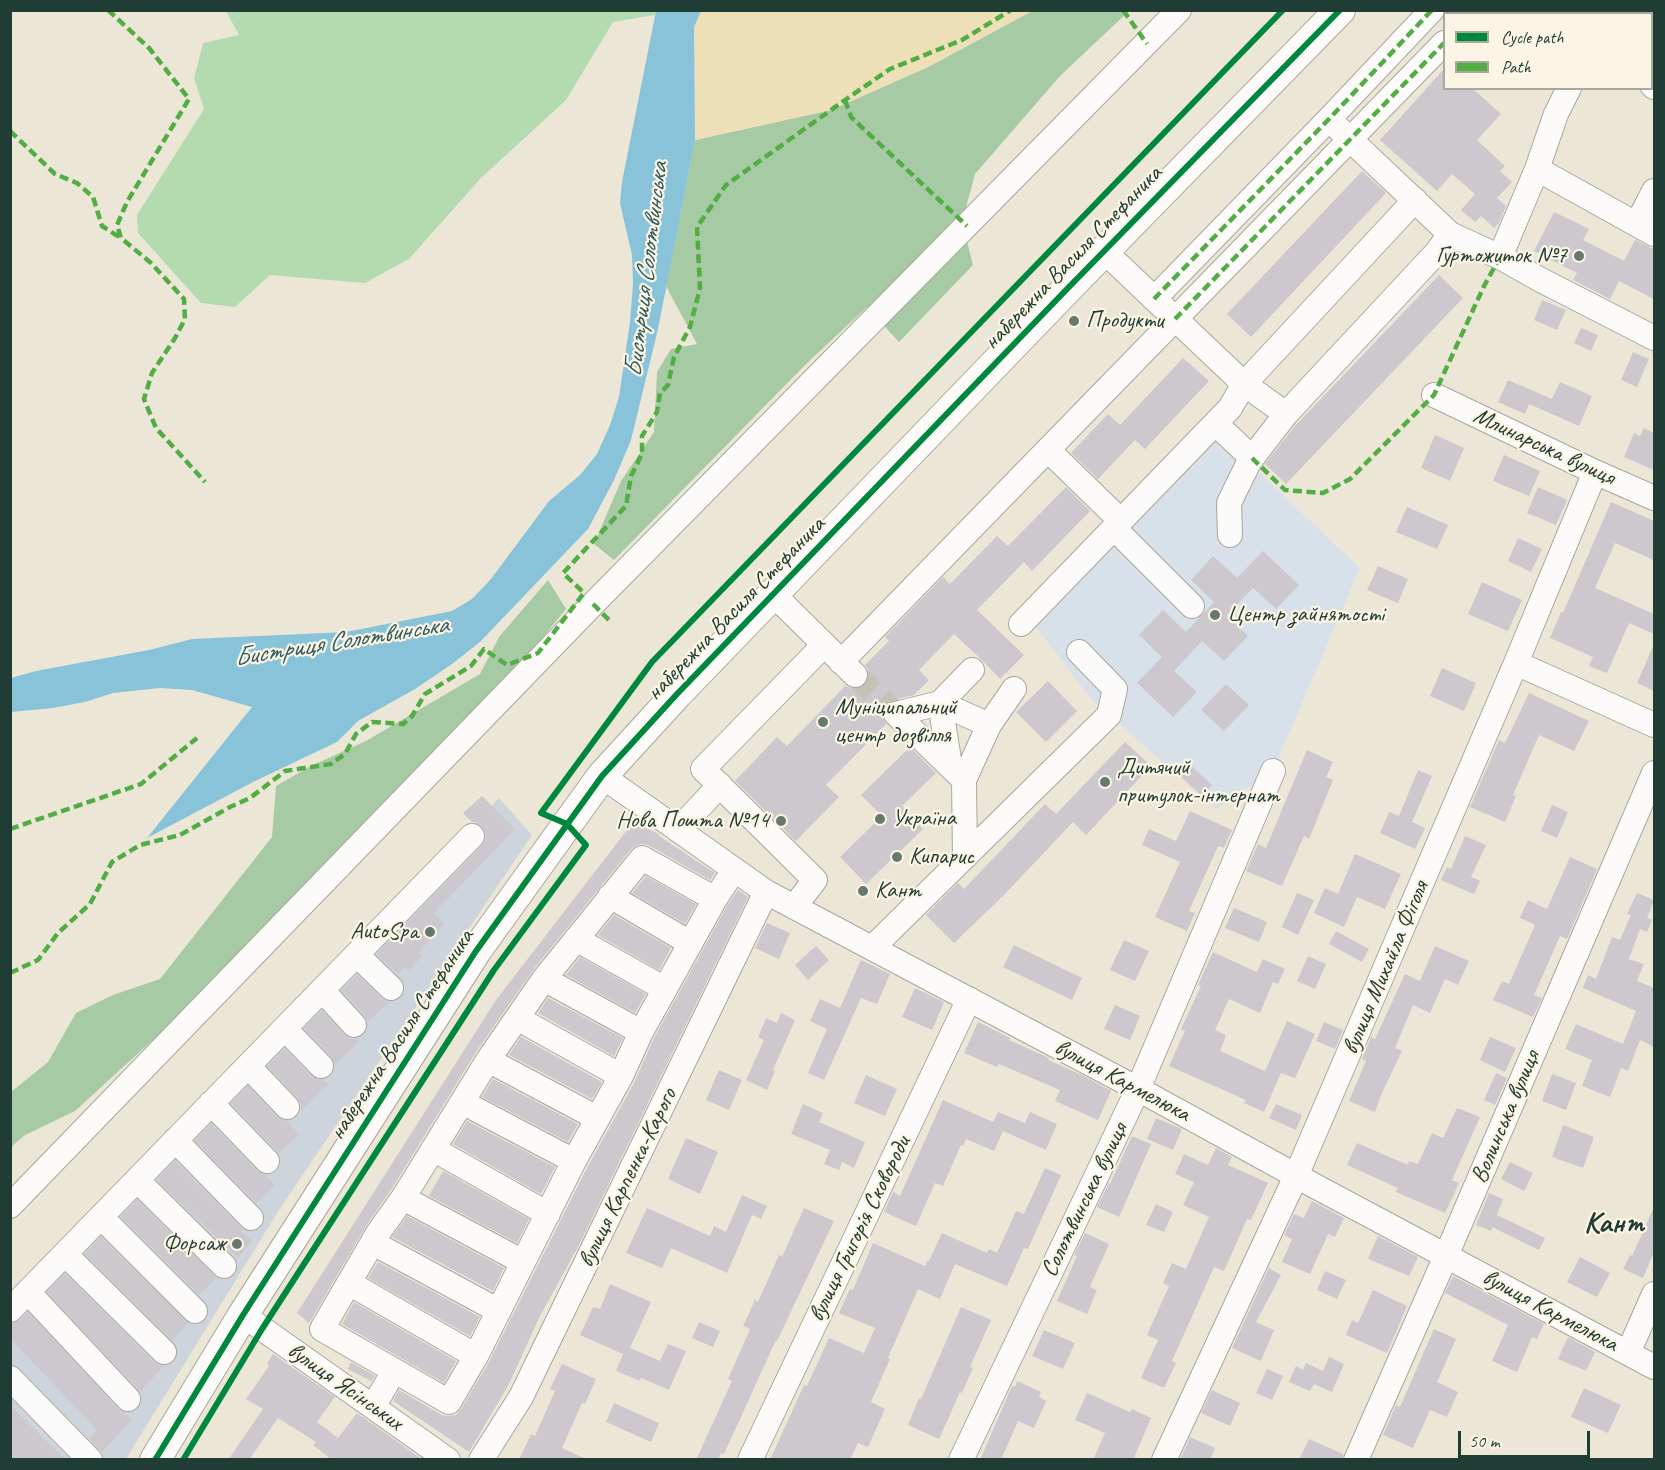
<!DOCTYPE html>
<meta charset="utf-8">
<style>
body{margin:0}
#map{position:relative;width:1665px;height:1470px;overflow:hidden;background:#ece6d7;font-family:Caveat,sans-serif}
canvas{display:block}
.frame{position:absolute;inset:0;border:12px solid #1f3d34;pointer-events:none}
.legend{position:absolute;left:1443px;top:12px;width:210px;height:78px;box-sizing:border-box;background:#fcf5e5;border:2px solid #a4ab9e;margin:0;padding:8px 10px;list-style:none;font-size:18px;color:#1f3d34}
.legend li{display:flex;align-items:center;gap:12px;height:30px}
.legend b{width:30px;border:2px solid #a4ab9e}
.scale{position:absolute;left:1458px;top:1431px;width:132px;height:27px;box-sizing:border-box;border:3px solid #1f3d34;border-top:0;padding-left:8px;font-size:18px;line-height:21px;white-space:nowrap;color:#1f3d34;-webkit-text-stroke:4px #fcf5e5;paint-order:stroke}
</style>
<div id="map">
<canvas width="1665" height="1470"></canvas>
<div class="frame"></div>
<ul class="legend">
<li><b style="height:8px;background:#00873e"></b>Cycle path</li>
<li><b style="height:8px;background:#52ad45"></b>Path</li>
</ul>
<div class="scale">50 m</div>
</div>
<script>
const g = document.querySelector('canvas').getContext('2d');
g.lineJoin = 'round';
function fill(path, color) {
  g.fillStyle = color;
  g.fill(path, 'evenodd');
}
function toPath(rows) {
  const path = new Path2D();
  for (const r of rows) {
    path.moveTo(r[0], r[1]);
    for (let i = 2; i < r.length; i += 2) path.lineTo(r[i], r[i + 1]);
  }
  return path;
}
function stroke(path, color, width, dash) {
  g.strokeStyle = color;
  g.lineWidth = width;
  g.lineCap = dash ? 'butt' : 'round';
  g.setLineDash(dash || []);
  g.stroke(path);
}
function drawText(font, color, halo, rows, align = 'center') {
  g.font = font + ' Caveat,sans-serif';
  g.lineWidth = 4.5;
  g.setLineDash([]);
  g.textBaseline = 'middle';
  g.strokeStyle = halo;
  g.fillStyle = color;
  for (const [text, x, y, turn = 0] of rows) {
    g.save();
    g.translate(x, y);
    g.rotate((+turn || 0) * Math.PI / 180);
    g.textAlign = isNaN(turn) ? turn : align;
    if (halo) g.strokeText(text, 0, 0);
    g.fillText(text, 0, 0);
    g.restore();
  }
}
fill(toPath([
 [1219,434,1360,568,1273,771,1216,809,1091,699,1033,623]
]), '#d8e1ea');
fill(toPath([
 [499,798,532,835,277,1213,126,1459,11,1459,10,1300]
]), '#ced4db');
fill(toPath([
 [226,11,656,11,655,15,613,22,566,100,481,178,409,259,365,283,270,275,235,307,201,303,138,233,137,215,204,109,194,78,203,43,239,35]
]), '#b4dbb0');
fill(toPath([
 [1032,11,1129,11,1060,76,975,174,962,222,973,265,899,342,867,307,806,364,614,560,594,544,621,481,654,432,657,372,671,349,697,344,666,286,695,140,831,110,928,67],
 [548,580,566,609,526,658,181,1014,75,1111,25,1135,11,1147,11,1092,48,1062,76,1013,113,995,160,979,272,837,276,786,311,766,366,741,480,674,499,637]
]), '#a6caa4');
fill(toPath([
 [701,10,1032,11,928,67,831,110,695,140,694,27]
]), '#eddfb8');
fill(toPath([
 [656,11,701,11,694,27,695,140,658,329,631,440,614,480,588,529,480,642,452,664,415,689,358,721,337,742,255,781,147,838,252,707,192,690,160,688,113,693,85,702,53,708,11,712,11,678,36,671,149,650,192,639,346,632,452,611,472,599,491,579,549,501,580,475,597,454,610,425,619,397,630,322,633,284,632,255,620,203,622,182]
]), '#89c3d9');
fill(toPath([
 [1444,69,1444,88,1472,88,1501,114,1477,140,1505,166,1500,171,1512,182,1497,198,1506,206,1499,223,1494,228,1481,216,1475,222,1461,210,1475,194,1452,174,1437,191,1380,140],
 [1362,171,1386,193,1251,337,1227,314],
 [1554,212,1589,229,1583,240,1624,261,1635,240,1654,249,1654,299,1619,281,1610,299,1573,280,1577,273,1534,251],
 [1439,275,1463,298,1286,484,1265,464,1295,426],
 [1542,300,1566,310,1557,330,1534,320],
 [1581,328,1598,335,1591,351,1574,343],
 [1633,352,1649,359,1637,387,1621,380],
 [1183,358,1209,381,1145,449,1135,440,1098,479,1071,453,1108,414,1120,425],
 [1508,380,1552,399,1560,382,1592,396,1579,426,1529,404,1525,414,1498,402],
 [1644,428,1654,433,1654,470,1624,457,1634,433,1640,436],
 [1435,435,1464,448,1450,481,1421,468],
 [1504,455,1540,471,1529,496,1493,481],
 [1066,487,1090,511,1032,571,1024,562,977,610,1024,655,1000,679,982,660,954,634,919,670,929,680,914,695,893,700,885,705,882,711,882,717,886,724,826,785,839,797,796,841,735,781,777,737,787,746,845,686,852,689,859,689,865,685,869,678,869,671,865,665,889,641,885,637,943,577,950,584,997,536,1008,546],
 [1538,487,1567,500,1556,525,1527,513],
 [1611,502,1654,521,1654,560,1615,543,1595,588,1654,614,1654,634,1629,623,1607,673,1589,666,1593,657,1550,638,1561,612,1563,613],
 [1407,507,1448,525,1437,549,1396,532],
 [1518,538,1542,549,1531,572,1508,561],
 [1263,551,1299,585,1276,609,1253,588,1226,616,1248,636,1224,661,1202,641,1174,671,1197,692,1173,717,1137,683,1162,657,1139,635,1163,610,1186,632,1214,602,1191,580,1213,556,1237,578],
 [1378,566,1408,579,1398,603,1367,590],
 [1482,582,1522,600,1508,631,1468,614],
 [1654,644,1654,691,1637,683],
 [1442,668,1476,683,1464,711,1430,696],
 [1048,681,1077,711,1046,742,1016,712],
 [1226,684,1249,705,1224,731,1201,710],
 [1529,693,1589,721,1574,751,1539,735,1513,795,1516,796,1505,822,1470,807,1499,740,1505,743],
 [1125,742,1151,766,1086,835,1073,822,1003,896,954,943,926,915,958,883,964,889,1045,804,1056,814],
 [910,747,936,773,902,806,923,829,866,884,840,857,882,816,861,795],
 [1307,750,1333,762,1326,777,1333,780,1309,839,1304,836,1282,886,1246,871,1258,844,1266,848],
 [1186,761,1212,785,1202,796,1176,772],
 [1418,770,1432,776,1412,822,1425,828,1415,849,1380,833,1389,812,1399,816],
 [482,796,515,829,434,913,444,924,419,952,422,956,409,970,404,967,398,974,377,954,483,845,486,840,486,833,482,826,476,822,472,822,463,813],
 [1552,805,1568,812,1557,838,1541,831],
 [1190,811,1232,830,1224,848,1218,846,1189,911,1195,913,1187,931,1155,917,1180,862,1142,845,1149,829,1176,841],
 [634,821,660,835,659,836,715,873,710,880,648,845,642,844,637,845,631,849,533,970,476,1052,391,1190,366,1226,309,1323,297,1313,496,1000],
 [1465,836,1486,845,1471,877,1480,881,1474,894,1441,880,1447,867,1451,869],
 [1355,854,1401,874,1385,909,1357,897,1344,927,1314,913,1325,888,1338,894],
 [1570,857,1597,869,1567,939,1560,936,1534,995,1542,998,1533,1017,1493,1000,1502,981,1509,984,1535,925,1520,918,1528,900,1547,909],
 [646,876,696,904,685,924,632,893],
 [738,890,748,897,580,1243,539,1318,509,1384,469,1452,393,1401,399,1390,442,1415,448,1416,456,1415,461,1409,489,1362,587,1168,634,1083,654,1038,727,906],
 [1297,893,1314,900,1298,935,1282,927],
 [1637,893,1654,900,1647,918,1652,920,1647,932,1640,929,1629,959,1644,964,1637,981,1654,988,1654,1047,1640,1040,1628,1071,1621,1068,1610,1097,1582,1086,1592,1060,1565,1049,1576,1024,1623,1044,1636,1011,1583,988,1588,975,1596,979,1612,937,1620,940,1631,915,1627,914],
 [1234,908,1267,922,1259,942,1225,928],
 [614,915,671,948,659,970,598,935],
 [767,923,790,933,779,959,755,948],
 [1336,931,1369,949,1362,962,1329,944],
 [1124,940,1149,951,1135,981,1110,970],
 [1014,945,1082,978,1072,1000,1003,967],
 [816,946,829,960,808,980,795,965],
 [1435,946,1469,961,1458,985,1445,979,1430,1013,1413,1005,1395,1048,1402,1051,1382,1093,1375,1112,1349,1101,1366,1061,1362,1059,1371,1037,1375,1039,1405,974,1420,981],
 [1213,952,1257,972,1263,959,1285,969,1278,984,1273,982,1260,1013,1229,999,1215,1030,1226,1035,1220,1051,1265,1071,1287,1021,1315,1034,1295,1078,1281,1073,1264,1112,1244,1103,1246,1100,1169,1066,1185,1031,1181,1029,1201,986,1198,985],
 [1308,956,1326,964,1315,989,1297,981],
 [580,957,646,994,635,1013,566,975],
 [861,960,890,974,877,1004,861,998,824,1080,808,1073,827,1029,810,1021,820,999,840,1008],
 [357,975,381,998,389,1002,368,1022,365,1015,342,990],
 [915,988,944,1002,932,1030,902,1017],
 [548,998,623,1038,614,1056,538,1013],
 [1115,1005,1140,1016,1130,1040,1104,1029],
 [322,1011,344,1035,350,1039,356,1039,359,1042,335,1064,331,1056,304,1028],
 [781,1013,795,1020,773,1070,775,1071,767,1090,746,1080,764,1040,758,1037,766,1018,777,1023],
 [978,1022,1010,1038,1009,1040,1049,1058,1048,1060,1084,1076,1111,1091,1098,1120,1055,1101,1060,1090,999,1064,997,1067,964,1053],
 [1324,1022,1343,1030,1335,1049,1316,1041],
 [521,1037,602,1082,592,1099,509,1055],
 [1490,1037,1516,1048,1505,1072,1480,1060],
 [284,1049,311,1076,317,1079,323,1080,328,1085,301,1110,301,1103,297,1097,268,1066],
 [719,1070,742,1080,729,1110,706,1100],
 [1496,1073,1507,1078,1495,1105,1484,1100],
 [1552,1074,1576,1083,1566,1110,1542,1101],
 [866,1075,897,1089,885,1116,854,1103],
 [493,1079,578,1124,568,1142,482,1097],
 [248,1086,277,1117,282,1120,290,1121,288,1122,299,1134,279,1153,231,1103],
 [943,1100,993,1122,998,1112,1025,1123,1030,1112,1057,1124,1046,1150,1003,1131,994,1151,966,1139,963,1146,961,1145,943,1186,935,1183,916,1226,884,1212,893,1192,900,1196],
 [803,1104,823,1113,819,1122,865,1142,854,1168,842,1162,839,1170,824,1164,830,1150,791,1134],
 [1276,1104,1302,1115,1296,1130,1269,1118],
 [1457,1108,1480,1117,1452,1180,1459,1183,1445,1213,1396,1192,1398,1188,1347,1165,1357,1143,1408,1165,1409,1161,1418,1164,1432,1133,1443,1138],
 [1156,1118,1182,1129,1173,1150,1147,1139],
 [467,1121,555,1167,541,1194,453,1144],
 [211,1124,257,1171,265,1175,275,1185,256,1203,195,1140],
 [1563,1125,1594,1137,1583,1168,1552,1157],
 [1132,1136,1151,1144,1119,1217,1097,1207,1109,1183,1110,1184],
 [686,1138,718,1152,700,1194,668,1179],
 [1216,1148,1232,1157,1228,1165,1268,1183,1251,1220,1247,1219,1224,1271,1214,1267,1172,1361,1176,1363,1164,1388,1141,1378,1158,1340,1147,1335,1169,1286,1163,1283,1172,1263,1186,1269,1209,1217,1183,1205,1194,1182,1175,1174,1184,1154,1208,1165],
 [175,1161,242,1229,241,1231,252,1240,238,1258,157,1180],
 [1510,1162,1533,1173,1524,1191,1501,1179],
 [1045,1168,1061,1175,1028,1249,1024,1248,1007,1286,955,1264,940,1299,918,1289,888,1358,890,1359,871,1402,885,1409,868,1447,858,1443,850,1460,770,1460,804,1385,807,1386,829,1338,864,1353,875,1328,839,1313,850,1289,853,1290,873,1243,925,1266,928,1260,929,1261,942,1233,987,1253,989,1249,997,1253,1016,1211,1024,1214],
 [443,1171,529,1219,517,1243,429,1196],
 [1489,1193,1503,1199,1497,1215,1545,1238,1539,1250,1492,1227,1491,1231,1476,1225],
 [742,1195,767,1206,761,1219,752,1215,727,1273,671,1248,662,1268,626,1253,647,1208,710,1236,714,1226,726,1232],
 [137,1200,217,1278,199,1295,121,1217],
 [1312,1201,1344,1218,1335,1237,1328,1234,1310,1274,1282,1262,1292,1239,1284,1235,1294,1214,1304,1218],
 [1156,1204,1173,1212,1164,1232,1146,1225],
 [1654,1207,1654,1252,1643,1278,1623,1269,1630,1255,1632,1256],
 [804,1208,834,1221,777,1341,776,1340,724,1454,721,1453,718,1460,696,1460,732,1381,728,1379,750,1329,743,1326,755,1300,758,1302,779,1255,782,1257],
 [407,1216,504,1268,493,1291,392,1237],
 [1085,1233,1109,1244,1090,1287,1097,1290,1087,1314,1057,1301,1077,1256,1074,1255],
 [1378,1236,1418,1257,1409,1276,1368,1259],
 [101,1237,188,1323,172,1340,85,1254],
 [1580,1257,1610,1273,1597,1297,1567,1282],
 [378,1262,480,1317,470,1336,368,1278],
 [1269,1268,1281,1275,1256,1322,1274,1330,1261,1361,1232,1348],
 [1325,1271,1346,1280,1337,1299,1317,1290],
 [65,1274,154,1362,160,1366,164,1366,140,1391,47,1292],
 [1453,1276,1544,1324,1537,1339,1532,1337,1517,1372,1492,1361,1508,1325,1445,1293],
 [610,1284,651,1302,630,1348,660,1361,668,1344,686,1351,669,1390,641,1378,640,1381,616,1371,623,1354,580,1335,593,1307,600,1309],
 [1373,1290,1407,1306,1387,1353,1346,1335,1352,1320,1358,1323],
 [354,1302,456,1361,444,1383,342,1324],
 [961,1307,991,1320,970,1367,973,1368,962,1393,960,1392,939,1439,908,1425,919,1398,921,1399],
 [28,1312,118,1409,132,1419,102,1452,89,1438,97,1430,10,1338,10,1325,20,1320],
 [699,1322,720,1331,713,1347,692,1338],
 [1434,1329,1456,1339,1437,1382,1458,1392,1447,1417,1430,1410,1413,1448,1383,1435,1396,1405,1400,1407],
 [1044,1330,1075,1343,1063,1369,1032,1356],
 [1568,1337,1595,1352,1586,1371,1558,1359],
 [273,1354,335,1397,317,1422,338,1438,357,1413,423,1460,332,1460,313,1445,316,1442,278,1418,249,1460,228,1460,263,1409,246,1399,269,1366,267,1364],
 [1329,1357,1344,1364,1332,1392,1314,1384,1310,1391,1289,1382,1296,1366,1303,1370,1306,1363,1323,1371],
 [351,1362,375,1376,371,1381,348,1369],
 [562,1364,596,1379,585,1404,582,1403,562,1448,588,1460,519,1460,531,1434,535,1436,555,1391,550,1389],
 [1267,1369,1283,1376,1272,1400,1256,1393],
 [1017,1381,1041,1392,1039,1397,1046,1401,1034,1428,1018,1421,1001,1460,980,1460,1012,1386,1015,1387],
 [1584,1388,1621,1405,1608,1433,1571,1417],
 [1212,1390,1240,1403,1230,1426,1201,1413],
 [1087,1393,1130,1412,1132,1409,1151,1418,1133,1460,1093,1460,1105,1433,1075,1420],
 [614,1403,659,1423,651,1442,606,1422],
 [10,1405,66,1460,10,1460],
 [1190,1437,1215,1448,1210,1460,1180,1460],
 [1309,1439,1343,1454,1342,1460,1299,1460]
]), '#cdc8cd');
stroke(toPath([
 [855,675,896,714]
]), '#c3c4b6', 24, [24, 12]);
const minor = toPath([
 [1518,10,1524,14],
 [1473,14,1476,10],
 [1652,85,1654,87],
 [1339,129,1450,234,1500,257,1539,279,1654,338],
 [1537,169,1654,234],
 [1637,224,1654,191],
 [1104,251,1244,384,1286,414],
 [1500,257,1537,169,1556,114,1569,88],
 [1154,299,1329,119,1432,10],
 [1434,395,1595,472,1654,498],
 [1216,424,1252,458],
 [1048,450,1121,521],
 [1114,528,1192,606],
 [1230,535,1229,503,1249,462,1286,414,1437,252,1450,234],
 [774,595,855,675],
 [1021,624,1230,408,1244,384,1415,200],
 [841,662,1444,43],
 [1516,663,1654,725],
 [896,714,964,780,965,857],
 [896,714,940,703,989,725],
 [950,766,940,703,972,670],
 [602,776,766,892,1138,1089,1313,1185,1654,1367],
 [964,780,989,725,1014,689],
 [678,830,720,785],
 [610,896,690,943],
 [715,899,642,858,544,979,488,1060,403,1198,378,1233,322,1329,449,1402,476,1356,574,1161,621,1076,641,1032,715,899,734,870],
 [794,907,815,880,703,769,824,645],
 [576,939,665,989],
 [872,948,1109,715,1115,689,1079,652],
 [357,955,391,988],
 [544,979,641,1032],
 [322,990,354,1025],
 [517,1018,621,1076],
 [285,1029,321,1066],
 [488,1060,597,1118],
 [248,1066,287,1107],
 [462,1102,574,1161],
 [211,1103,267,1161],
 [175,1140,251,1218],
 [433,1149,548,1214],
 [137,1180,224,1266],
 [403,1198,523,1262],
 [10,1206,593,604,1179,10],
 [101,1217,195,1311],
 [373,1243,499,1311],
 [65,1254,164,1352],
 [349,1283,476,1356],
 [28,1292,128,1399],
 [10,1310,472,836],
 [243,1315,448,1460],
 [1628,1353,1654,1294],
 [10,1378,90,1460],
 [373,1407,394,1371],
 [481,1460,521,1397,766,892],
 [750,1460,969,999],
 [961,1460,1138,1089,1273,771],
 [1164,1460,1296,1176,1516,663,1595,472],
 [1356,1460,1446,1256,1654,773]
]);
const major = toPath([
 [155,1460,243,1315,476,951,602,776,677,694,1067,289,1340,10]
]);
stroke(minor, '#a7a79e', 26);
stroke(major, '#a7a79e', 32);
stroke(minor, '#fcfbf9', 24);
stroke(major, '#fcfbf9', 30);
stroke(toPath([
 [108,10,149,48,189,99,127,202,117,225,121,238,151,263,184,299,185,319,175,338,152,373,144,399,156,428,205,482],
 [1123,10,1147,44],
 [1473,14,1476,10],
 [845,100,851,117,967,226],
 [10,131,55,174,77,183,93,197,102,226,121,238],
 [1154,299,1329,119,1432,10],
 [1175,319,1444,43],
 [1252,458,1285,490,1323,493,1350,479,1434,395,1484,286,1500,257],
 [593,604,611,622],
 [10,829,141,784,197,738],
 [10,973,38,960,58,933,90,904,112,862,140,845,180,835,230,807,250,798,285,771,331,764,345,754,356,734,372,722,403,724,412,716,425,694,471,666,484,649,507,665,538,653,584,593,563,573,626,506,631,476,642,454,642,436,657,412,660,393,668,385,674,357,690,327,700,288,697,227,726,185,845,100,890,69,962,40,1011,10]
]), '#52ad45', 4.5, [9, 4.5]);
stroke(toPath([
 [155,1460,243,1315,476,951,602,776,677,694,1067,289,1340,10],
 [183,1460,262,1329,494,970,586,845,567,824,541,813,652,662,1283,10]
]), '#00873e', 6);
for (const [x, y, r, color] of [
 [1579,256,6,"#67786d"],
 [1074,321,6,"#67786d"],
 [1215,615,6,"#67786d"],
 [823,722,6,"#67786d"],
 [1105,782,6,"#67786d"],
 [880,819,6,"#67786d"],
 [781,821,6,"#67786d"],
 [897,857,6,"#67786d"],
 [863,891,6,"#67786d"],
 [430,932,6,"#67786d"],
 [237,1244,6,"#67786d"]
]) {
  const dot = new Path2D();
  dot.arc(x, y, r, 0, 2 * Math.PI);
  g.fillStyle = color;
  g.fill(dot);
  stroke(dot, '#fcf5e5', 2);
}
drawText('24px', '#1f3d34', '#fcf5e5', [
 ["Гуртожиток №7",1567,256,"right"],
 ["Продукти",1086,321],
 ["Центр зайнятості",1227,615],
 ["Муніципальний",835,708],
 ["центр дозвілля",835,736],
 ["Дитячий",1117,768],
 ["притулок-інтернат",1117,796],
 ["Україна",892,819],
 ["Нова Пошта №14",769,821,"right"],
 ["Кипарис",909,857],
 ["Кант",875,891],
 ["AutoSpa",418,932,"right"],
 ["Форсаж",225,1244,"right"]
], 'left');
drawText('24px', '#1f3d34', '#fcf5e5', [
 ["набережна Василя Стефаника",1073,258,-46],
 ["Млинарська вулиця",1544,447,25],
 ["набережна Василя Стефаника",736,609,-46],
 ["вулиця Михайла Фіголя",1386,968,-67],
 ["набережна Василя Стефаника",402,1035,-57],
 ["вулиця Кармелюка",1122,1081,28],
 ["Волинська вулиця",1506,1117,-67],
 ["вулиця Карпенка-Карого",628,1178,-64],
 ["Солотвинська вулиця",1085,1200,-64],
 ["вулиця Григорія Сковороди",860,1229,-64],
 ["вулиця Кармелюка",1550,1311,28],
 ["вулиця Ясінських",345,1387,35]
]);
drawText('italic 26px', '#2f5b5e', '#fcf5e5', [
 ["Бистриця Солотвинська",647,270,-83],
 ["Бистриця Солотвинська",341,642,-9]
]);
drawText('bold 30px', '#1f3d34', '#fcf5e5', [
 ["Кант",1614,1224]
]);
</script>
